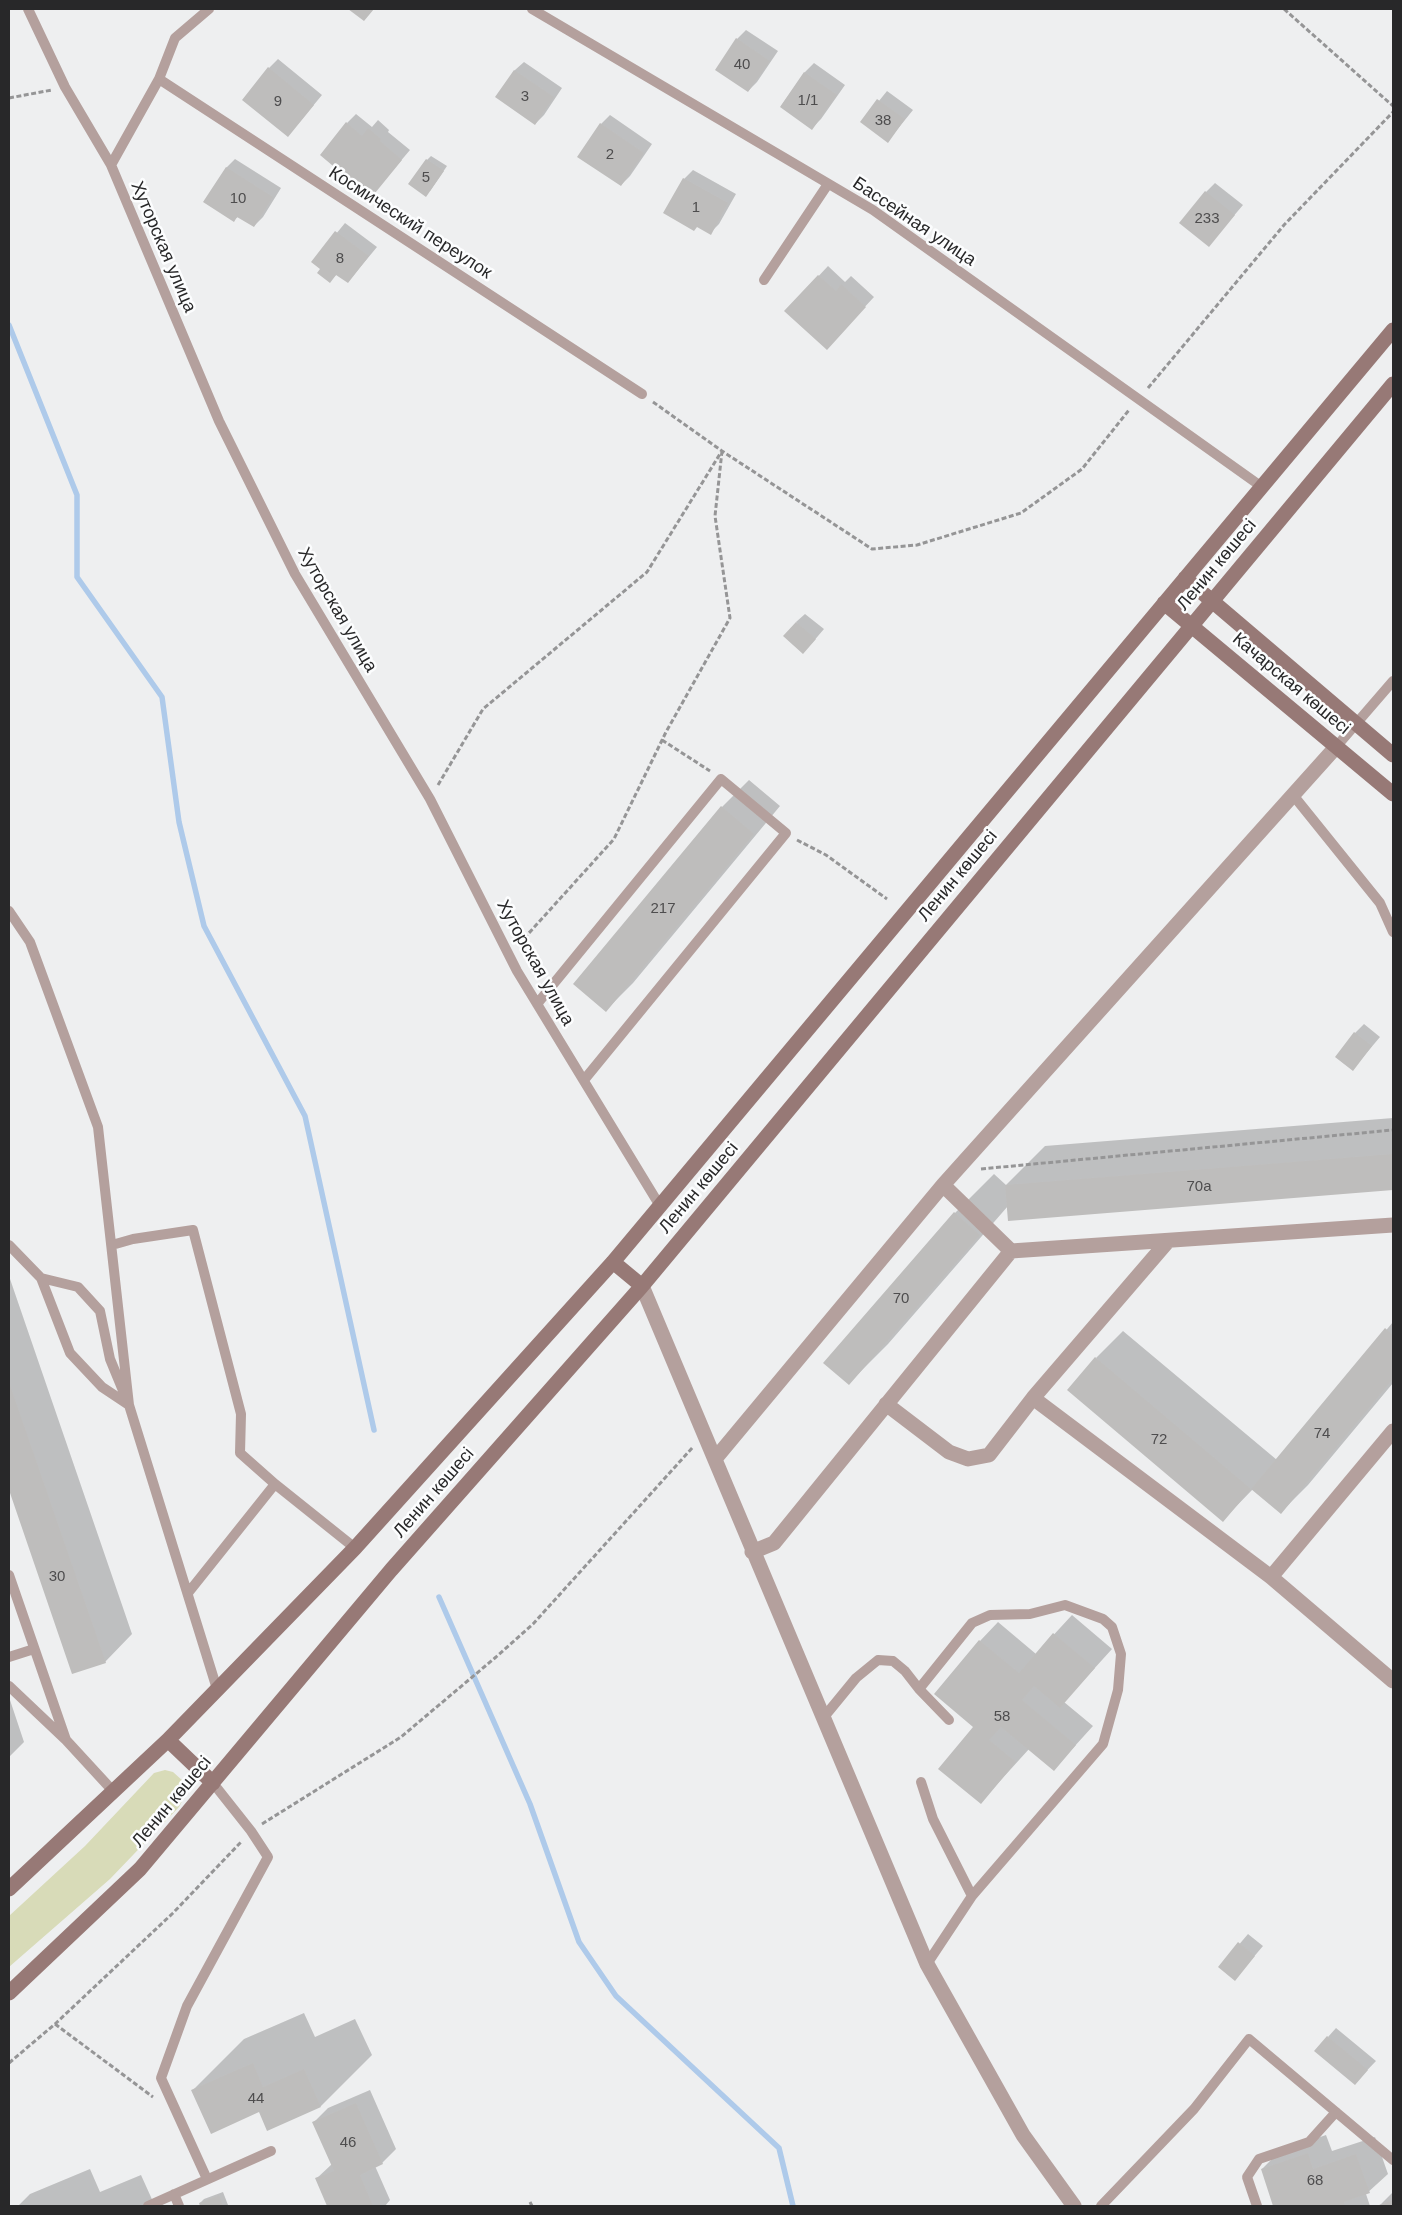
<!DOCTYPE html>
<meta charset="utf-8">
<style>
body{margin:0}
#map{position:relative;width:1402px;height:2215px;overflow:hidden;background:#eeeff0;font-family:Arial,sans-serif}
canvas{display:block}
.frame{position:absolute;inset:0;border:10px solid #282829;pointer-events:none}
</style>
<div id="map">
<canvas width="1402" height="2215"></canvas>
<div class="frame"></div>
</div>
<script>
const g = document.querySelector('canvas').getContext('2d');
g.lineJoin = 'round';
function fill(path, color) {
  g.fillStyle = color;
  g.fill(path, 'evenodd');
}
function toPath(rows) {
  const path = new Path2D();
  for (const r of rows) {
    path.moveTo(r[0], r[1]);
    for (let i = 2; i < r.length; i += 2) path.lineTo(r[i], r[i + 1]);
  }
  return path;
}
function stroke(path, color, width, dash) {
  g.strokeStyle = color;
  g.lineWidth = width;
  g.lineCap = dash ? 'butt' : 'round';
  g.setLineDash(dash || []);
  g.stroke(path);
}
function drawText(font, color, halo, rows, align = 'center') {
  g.font = font + ' Arial,sans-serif';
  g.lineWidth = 5;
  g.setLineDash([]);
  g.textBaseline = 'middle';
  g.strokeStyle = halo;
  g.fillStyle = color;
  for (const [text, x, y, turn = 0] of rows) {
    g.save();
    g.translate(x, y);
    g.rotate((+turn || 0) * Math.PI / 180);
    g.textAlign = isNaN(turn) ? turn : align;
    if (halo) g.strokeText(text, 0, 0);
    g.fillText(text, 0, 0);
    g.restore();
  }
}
fill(toPath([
 [165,1770,173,1772,183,1781,186,1794,179,1807,110,1879,9,1967,9,1916,85,1846,154,1773]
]), '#d8dbb8');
fill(toPath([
 [746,30,778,51,757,82,748,91,737,39],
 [278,59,322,95,288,136,269,68],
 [524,62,562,88,544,115,535,124,497,97,515,70],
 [814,63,845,85,821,119,812,128,781,106,805,72],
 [887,91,913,110,888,141,862,122],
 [356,114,372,127,378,120,389,130,388,132,410,150,371,196,347,123],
 [610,115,652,144,630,176,621,185,601,124],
 [431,156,447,166,430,191,427,160],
 [235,159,281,188,263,217,254,226,239,216,234,220,226,168],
 [693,170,736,194,719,224,710,233,684,179],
 [1215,183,1243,205,1209,245,1206,192],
 [345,223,377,247,348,282,337,274,330,281,322,269,313,262],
 [828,266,845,282,851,276,874,297,835,339,786,311],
 [805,614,824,629,812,643,796,622],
 [749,780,780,806,633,983,606,1010,722,807],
 [1364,1024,1380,1037,1353,1069,1355,1033],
 [1393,1118,1393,1189,1009,1220,1008,1206,888,1344,849,1383,955,1213,994,1174,1006,1185,1045,1146],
 [9,1276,132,1634,105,1662,73,1673,9,1487],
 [1393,1322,1393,1383,1308,1485,1281,1512,1253,1489,1223,1520,1096,1358,1123,1331,1277,1460],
 [1072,1615,1112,1649,1064,1702,1093,1726,1054,1769,1029,1749,981,1802,975,1727,936,1694,980,1641,998,1622,1036,1654],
 [9,1697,24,1742,9,1757],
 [1248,1934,1263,1946,1235,1979,1220,1967],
 [304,2013,315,2037,355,2019,372,2055,321,2106,259,2111,193,2090,244,2039],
 [1336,2028,1376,2061,1355,2083,1328,2037],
 [370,2090,396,2149,382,2163,375,2166,390,2200,385,2206,328,2206,316,2179,332,2164,314,2122,328,2108],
 [1326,2135,1332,2151,1375,2137,1388,2174,1366,2194,1370,2206,1275,2206,1262,2169,1280,2151],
 [90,2169,100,2192,141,2175,155,2206,18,2206,30,2194],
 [223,2192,228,2205,227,2206,201,2206,200,2203,204,2199],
 [1393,2192,1393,2206,1380,2206,1380,2205]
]), '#0003');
stroke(toPath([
 [9,325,77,495,77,577,162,697,179,822,204,926,305,1116,374,1430],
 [439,1597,530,1804,579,1942,616,1996,779,2148,793,2206]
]), '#aecaea', 5.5);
fill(toPath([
 [348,9,374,9,364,21],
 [736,38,770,61,748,92,715,70],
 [268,67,314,105,288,137,242,100],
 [514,70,554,97,535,125,495,97],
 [804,72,837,95,812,130,780,107],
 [877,99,905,119,888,143,860,122],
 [346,122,362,136,368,128,381,139,380,141,402,160,371,198,320,155],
 [600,123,644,153,621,186,577,157],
 [426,159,444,171,426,197,408,184],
 [226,167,273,197,254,227,237,217,234,222,203,202],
 [683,178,728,203,711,235,697,227,694,231,663,213],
 [1205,191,1235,215,1209,247,1179,223],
 [335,231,369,256,348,283,336,275,330,283,317,273,320,269,311,262],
 [818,275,836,291,841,284,866,307,827,350,784,311],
 [796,622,816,639,803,654,783,636],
 [721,806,754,834,606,1012,573,984],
 [1354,1032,1372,1046,1353,1071,1335,1057],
 [1393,1154,1393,1190,1008,1221,1005,1185],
 [954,1212,980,1235,849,1385,823,1363],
 [1385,1328,1393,1335,1393,1379,1281,1514,1251,1489],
 [1095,1357,1251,1489,1223,1522,1067,1390],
 [9,1382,106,1663,72,1674,9,1490],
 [1053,1633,1095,1668,1060,1708,1034,1686,1022,1700,1076,1745,1054,1771,1001,1727,989,1740,1016,1762,981,1804,938,1769,973,1727,934,1694,979,1640,1019,1673],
 [1238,1942,1255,1956,1235,1981,1218,1967],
 [1327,2036,1368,2070,1355,2085,1314,2051],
 [253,2063,263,2087,304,2069,321,2107,267,2131,259,2112,211,2134,191,2090],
 [356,2103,383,2164,360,2175,373,2206,327,2206,315,2178,334,2171,312,2122],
 [1308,2153,1313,2169,1356,2154,1370,2193,1344,2202,1345,2206,1273,2206,1261,2169],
 [219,2195,223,2206,200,2206,199,2203],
 [1393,2200,1393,2206,1379,2206,1379,2205]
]), '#bebdbc');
stroke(toPath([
 [1284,9,1393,106],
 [9,98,52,90],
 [1148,388,1284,225,1393,112],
 [653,402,722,451,872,549,917,545,1021,513,1082,469,1129,410],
 [662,740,710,771],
 [438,785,483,709,647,572,720,454],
 [797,840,826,855,887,899],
 [519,944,614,839,666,732,730,618,715,516,722,451],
 [981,1169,1393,1130],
 [262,1824,401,1737,496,1657,533,1624,693,1447],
 [55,2024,153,2097],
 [9,2063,55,2024,173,1913,242,1841],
 [530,2202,532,2206]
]), '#959596', 3, [5, 2.5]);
stroke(toPath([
 [28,9,65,87,111,165,219,421,295,574,430,799,517,971,660,1206],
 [532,9,873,210,1262,487],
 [159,79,642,394],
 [111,165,159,79,175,38,209,9],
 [764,280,828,184],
 [1336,747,1393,681],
 [1293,795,1380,903,1393,932],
 [9,911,30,942,98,1127,129,1405],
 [537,1004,721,779,786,833,584,1080],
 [9,1245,41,1278,70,1353,102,1387,129,1405],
 [112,1245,133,1239,193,1230,241,1414,240,1453,275,1484],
 [41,1278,78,1287,100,1311,110,1359,129,1405,217,1689],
 [9,1575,66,1740],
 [188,1593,275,1484,355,1548],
 [9,1657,34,1649],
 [9,1686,66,1740,112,1790],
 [919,1689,949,1720],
 [824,1717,856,1678,878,1660,893,1661,905,1671,919,1689,972,1623,990,1615,1030,1614,1065,1605,1103,1619,1112,1627,1121,1654,1118,1690,1103,1744,972,1896,927,1964],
 [921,1782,933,1819,972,1896],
 [207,2179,161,2078,187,2006,268,1857,251,1831,213,1783],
 [174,2194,179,2206],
 [148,2206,271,2151],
 [1101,2206,1194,2109,1249,2039,1393,2160],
 [1257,2206,1247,2177,1259,2159,1309,2142,1336,2112]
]), '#b4a09d', 10);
stroke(toPath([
 [943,1185,1011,1251],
 [642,1286,927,1964,1023,2135,1074,2206],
 [1033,1398,1271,1577,1393,1681],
 [886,1404,949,1452,968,1459,989,1455,1033,1398,1168,1241],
 [715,1459,943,1185,1336,747],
 [752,1552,774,1543,1011,1251,1393,1225],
 [1271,1577,1393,1431]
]), '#b4a09d', 15);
stroke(toPath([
 [1185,578,1393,755],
 [1164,603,1393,794],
 [613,1262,642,1286],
 [168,1740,213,1783],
 [9,1889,168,1740,355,1548,613,1262,1393,330],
 [9,1993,140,1869,391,1570,642,1286,1393,384]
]), '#977976', 15);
drawText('15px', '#4e4d4e', null, [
 ["40",742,65],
 ["3",525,97],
 ["1/1",808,101],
 ["9",278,102],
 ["38",883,121],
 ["2",610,155],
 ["5",426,178],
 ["10",238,199],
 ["1",696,208],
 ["233",1207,219],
 ["8",340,259],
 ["217",663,909],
 ["70а",1199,1187],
 ["70",901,1299],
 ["74",1322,1434],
 ["72",1159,1440],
 ["30",57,1577],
 ["58",1002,1717],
 ["44",256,2099],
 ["46",348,2143],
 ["68",1315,2181]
]);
drawText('18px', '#282829', '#fcfdfe', [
 ["Бассейная улица",914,222,34],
 ["Космический переулок",410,223,33],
 ["Хуторская улица",163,247,67],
 ["Ленин көшесі",1217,565,-50],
 ["Хуторская улица",337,610,60],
 ["Качарская көшесі",1291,684,40],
 ["Ленин көшесі",958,876,-50],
 ["Хуторская улица",535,963,61],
 ["Ленин көшесі",699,1188,-50],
 ["Ленин көшесі",434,1493,-49],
 ["Ленин көшесі",172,1802,-50]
]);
</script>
